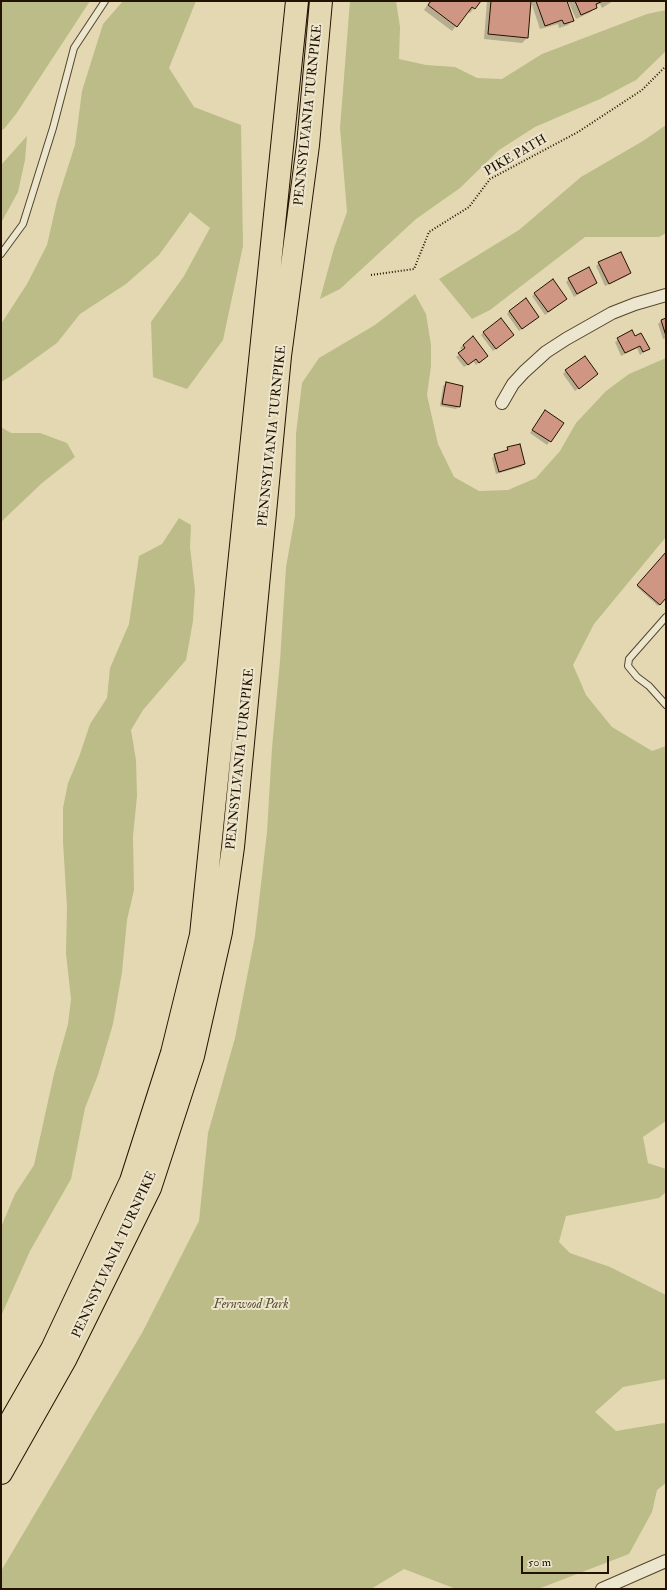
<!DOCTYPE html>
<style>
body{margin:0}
#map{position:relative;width:667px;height:1590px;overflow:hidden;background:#e4d8b3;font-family:"IM FELL Double Pica",serif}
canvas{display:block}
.frame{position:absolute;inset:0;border:2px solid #231200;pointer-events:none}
.scale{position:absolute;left:521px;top:1556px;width:88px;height:18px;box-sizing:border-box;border:2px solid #231200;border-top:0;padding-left:5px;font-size:12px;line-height:14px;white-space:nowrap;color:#231200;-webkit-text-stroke:3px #ede6ce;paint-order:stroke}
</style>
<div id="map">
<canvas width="667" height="1590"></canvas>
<div class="frame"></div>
<div class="scale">50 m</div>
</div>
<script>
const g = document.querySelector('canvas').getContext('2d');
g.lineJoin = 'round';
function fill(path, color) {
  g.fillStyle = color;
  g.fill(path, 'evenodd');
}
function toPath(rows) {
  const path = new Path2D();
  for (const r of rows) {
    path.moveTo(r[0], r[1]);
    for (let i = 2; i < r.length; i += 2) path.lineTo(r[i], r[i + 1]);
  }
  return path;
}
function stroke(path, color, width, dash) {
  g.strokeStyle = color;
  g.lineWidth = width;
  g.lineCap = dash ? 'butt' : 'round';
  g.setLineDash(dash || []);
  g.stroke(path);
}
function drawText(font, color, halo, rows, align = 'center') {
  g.font = font + ' "IM FELL Double Pica",serif';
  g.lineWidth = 4;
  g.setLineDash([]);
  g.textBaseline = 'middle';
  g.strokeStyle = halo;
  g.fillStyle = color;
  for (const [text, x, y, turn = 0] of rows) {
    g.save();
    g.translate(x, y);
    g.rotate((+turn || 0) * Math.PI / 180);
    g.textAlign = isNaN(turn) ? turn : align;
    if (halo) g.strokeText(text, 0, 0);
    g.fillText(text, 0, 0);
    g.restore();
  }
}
fill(toPath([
 [1,1,90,1,16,114,4,129,1,130],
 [123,1,196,1,169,68,194,107,241,125,243,246,223,340,187,389,153,377,151,322,184,276,210,228,190,212,159,255,126,284,80,314,57,343,11,376,1,382,1,324,27,284,47,245,57,201,75,145,82,91,103,24],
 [350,1,396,1,400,27,399,59,426,65,455,67,477,78,502,79,542,54,647,14,666,10,666,51,636,80,600,99,535,127,499,150,460,188,416,219,340,289,320,299,334,248,347,212,340,128],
 [666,125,666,233,659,237,585,237,490,310,472,319,439,279,519,230,581,177,643,141],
 [27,136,25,160,18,192,1,223,1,165],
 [415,294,426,314,431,345,431,366,427,395,438,444,454,477,479,491,508,490,536,478,560,451,576,423,606,391,629,374,666,358,666,537,594,624,573,665,586,695,612,727,652,751,666,746,666,1121,643,1137,648,1163,666,1169,666,1192,659,1198,566,1216,559,1242,570,1253,610,1267,666,1295,666,1379,623,1387,595,1412,616,1431,664,1423,666,1424,666,1483,657,1490,652,1512,629,1554,538,1589,456,1589,404,1569,371,1589,1,1589,1,1571,142,1333,199,1221,208,1133,235,1038,255,936,267,832,272,748,280,661,286,567,295,516,296,434,302,383,319,358,375,325],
 [1,427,11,433,40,433,67,443,75,457,42,483,1,522],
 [179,518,191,525,190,547,195,590,193,621,186,660,143,710,131,730,136,760,137,796,133,836,134,890,127,920,122,972,113,1024,98,1075,85,1108,71,1179,30,1251,1,1316,1,1227,15,1194,34,1165,54,1074,68,1024,71,999,66,953,67,907,63,842,63,808,68,783,79,757,90,724,107,698,110,668,129,624,139,556,162,544]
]), '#bbbc88');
fill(toPath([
 [430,1,480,1,470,13,467,12,452,31,424,10],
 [487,1,530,2,527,38,522,43,484,39],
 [533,1,566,1,573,20,568,25,559,28,558,24,540,29,531,2],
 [568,1,613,1,602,8,600,4,595,6,591,12,576,19],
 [599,263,630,273,627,276,605,286,596,266],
 [569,279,596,283,574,297,566,282],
 [535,293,563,302,545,315,532,296],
 [509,311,535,320,519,331,507,314],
 [666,319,666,338,663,339,658,324,661,321],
 [484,332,510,338,493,351,481,335],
 [632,332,635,337,648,349,640,355,637,348,621,356,615,342],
 [463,345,484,359,476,365,473,361,464,367,456,357,463,351,460,348],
 [566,371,594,377,575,391,563,374],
 [446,383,459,406,456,409,440,406,443,386],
 [543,414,563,423,547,445,530,433],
 [508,448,524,464,521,467,496,474,492,458,495,455,505,452],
 [666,554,666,597,658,606,637,587]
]), '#0003');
const building = toPath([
 [431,1,481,1,475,9,472,7,457,27,428,5,431,1],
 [491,1,531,1,528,38,488,34,491,1],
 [536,1,567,1,574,21,564,24,562,20,545,26,536,1],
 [575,1,603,1,596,4,597,8,581,15,575,1],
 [621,252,631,273,609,284,598,262,621,252],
 [589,267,597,283,577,294,568,278,589,267],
 [553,279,567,299,548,312,534,293,553,279],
 [526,298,539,317,522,329,509,311,526,298],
 [501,318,514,335,496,349,483,332,501,318],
 [666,318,666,336,661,320,666,318],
 [632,330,635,336,641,333,650,349,643,352,640,346,625,353,617,338,632,330],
 [473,336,488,356,479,363,476,359,468,365,458,353,465,348,463,345,473,336],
 [585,356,598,374,579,389,565,370,585,356],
 [446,382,463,386,460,407,442,404,446,382],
 [545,410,564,423,551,442,532,430,545,410],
 [520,444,525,464,499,472,494,454,508,450,507,447,520,444],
 [666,552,666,598,660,605,637,585,666,552]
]);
fill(building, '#cf9783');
stroke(building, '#231200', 1);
const lane = toPath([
 [1,254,23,224,53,128,74,48,105,1],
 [666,617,629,659,628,666,637,677,649,686,666,705]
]);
const street = toPath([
 [502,403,513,384,524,372,546,352,566,339,612,313,635,304,666,295],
 [602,1589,666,1561]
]);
const highway = toPath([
 [1,1438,52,1349,131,1181,172,1053,201,935,297,1],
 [1,1473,66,1358,150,1188,193,1056,221,932,233,847,280,356,308,145,321,1]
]);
stroke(lane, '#53442d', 8);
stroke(street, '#53442d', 14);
stroke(highway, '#231200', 24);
stroke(toPath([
 [371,275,414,269,429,232,469,207,490,179,578,132,642,90,666,66]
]), '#231200', 2, [1, 2]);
stroke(lane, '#ede6ce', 6);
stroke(street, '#ede6ce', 12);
stroke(highway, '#e4d8b3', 22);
drawText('13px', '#231200', '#ede6ce', [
 ["PENNSYLVANIA TURNPIKE",309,115,-84],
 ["PIKE PATH",516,156,-30],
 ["PENNSYLVANIA TURNPIKE",273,436,-84],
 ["PENNSYLVANIA TURNPIKE",241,759,-84],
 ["PENNSYLVANIA TURNPIKE",115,1255,-65]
]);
drawText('italic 13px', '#584e30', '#ede6ce', [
 ["Fernwood Park",251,1305]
]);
</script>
